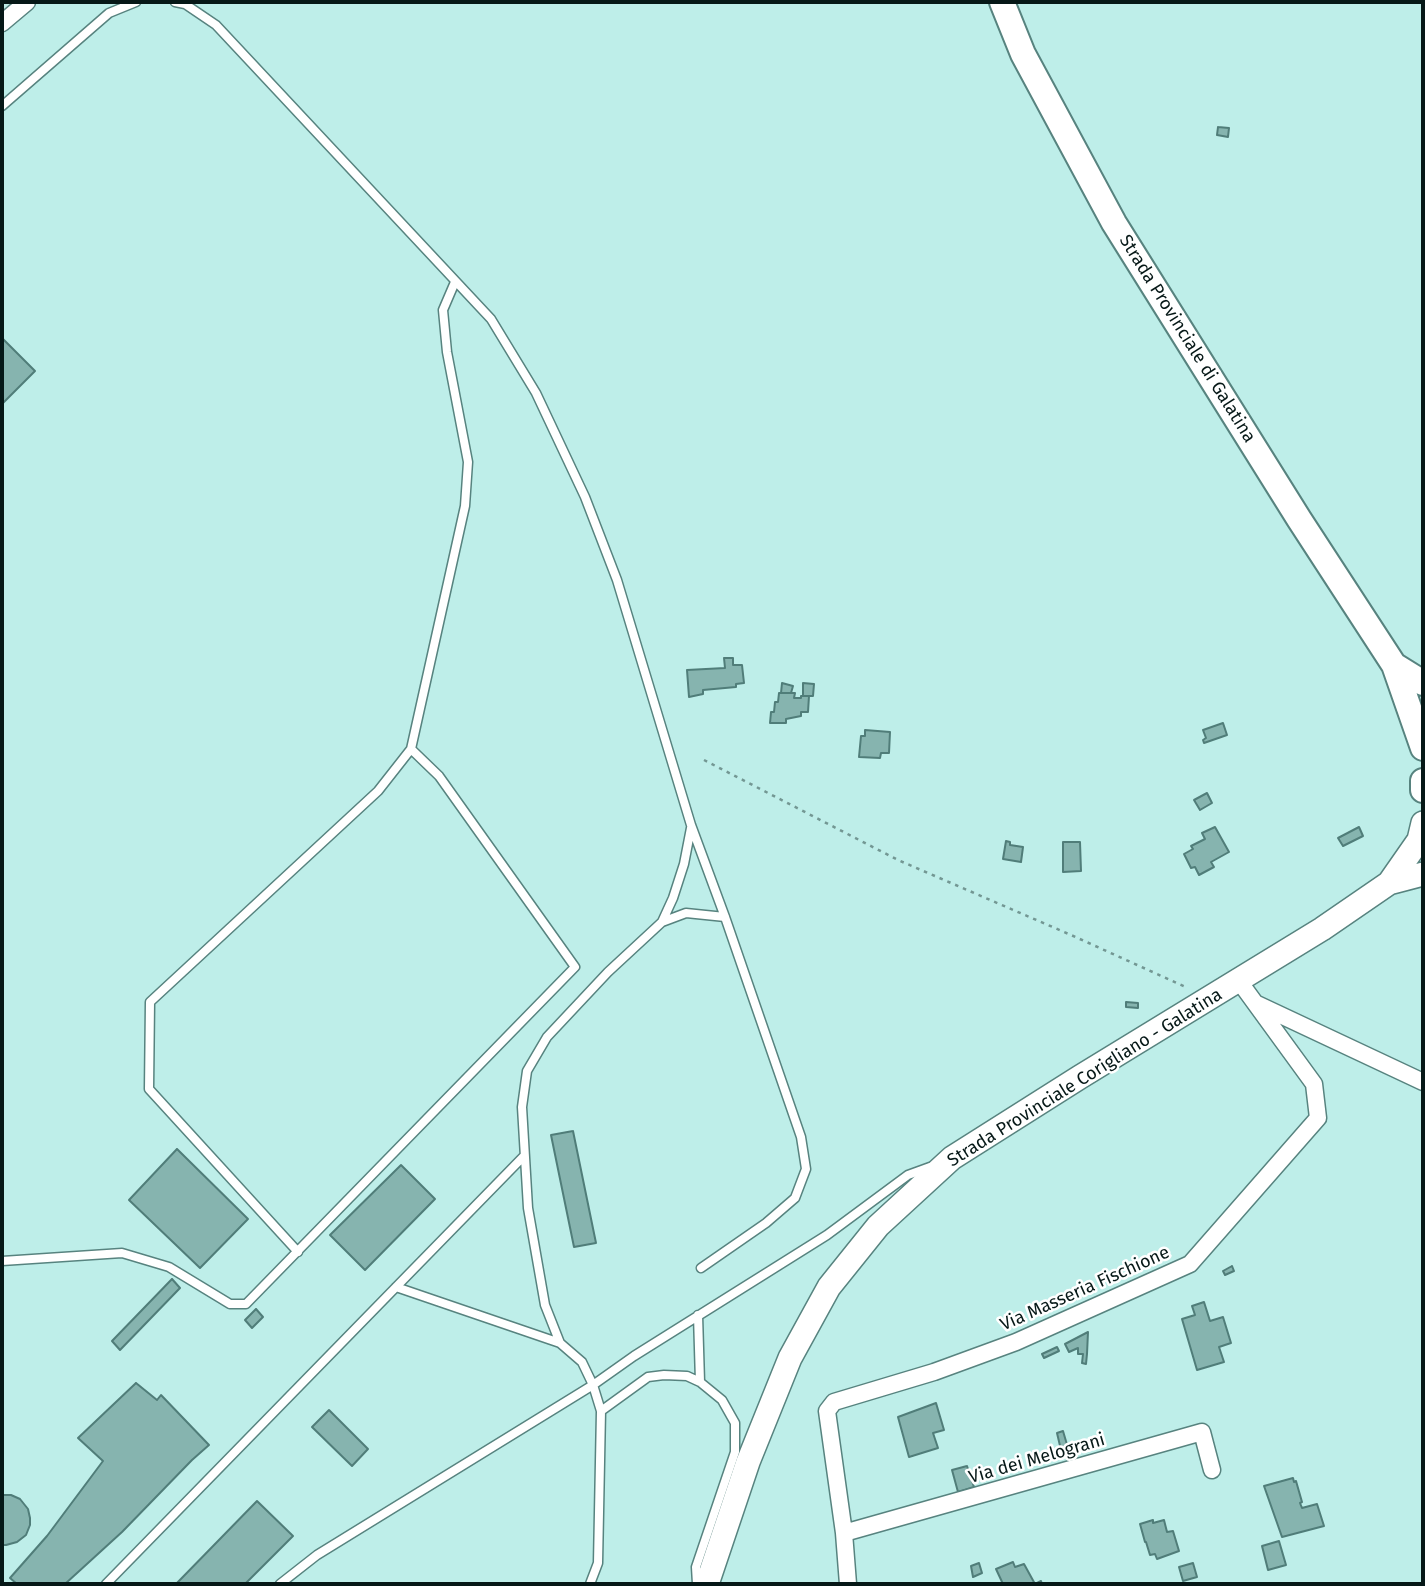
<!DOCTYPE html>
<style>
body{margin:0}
#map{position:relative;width:1425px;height:1586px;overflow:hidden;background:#beeee9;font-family:"Fira Sans",sans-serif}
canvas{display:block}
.frame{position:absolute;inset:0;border:4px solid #061817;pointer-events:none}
</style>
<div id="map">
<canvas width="1425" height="1586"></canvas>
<div class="frame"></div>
</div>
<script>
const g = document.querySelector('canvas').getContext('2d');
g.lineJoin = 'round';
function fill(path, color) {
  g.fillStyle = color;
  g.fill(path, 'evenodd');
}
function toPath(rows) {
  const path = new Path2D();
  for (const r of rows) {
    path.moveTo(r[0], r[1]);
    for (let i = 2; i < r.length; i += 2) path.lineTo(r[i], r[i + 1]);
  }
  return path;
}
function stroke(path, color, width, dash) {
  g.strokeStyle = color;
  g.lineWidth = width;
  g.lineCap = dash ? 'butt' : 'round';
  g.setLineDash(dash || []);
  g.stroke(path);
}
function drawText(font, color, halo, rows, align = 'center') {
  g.font = font + ' "Fira Sans",sans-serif';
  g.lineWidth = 5;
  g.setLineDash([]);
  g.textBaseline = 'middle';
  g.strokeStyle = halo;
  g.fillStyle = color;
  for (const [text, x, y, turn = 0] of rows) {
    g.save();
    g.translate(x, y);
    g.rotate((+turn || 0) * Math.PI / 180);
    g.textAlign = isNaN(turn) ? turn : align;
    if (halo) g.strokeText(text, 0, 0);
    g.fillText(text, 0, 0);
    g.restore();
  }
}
const building = toPath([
 [1218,127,1229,128,1228,137,1217,135,1218,127],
 [2,338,35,371,2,404,2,338],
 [724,658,733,658,733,665,742,665,744,683,736,684,736,687,703,690,703,694,689,697,687,670,725,668,724,658],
 [782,683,793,686,791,693,781,693,782,683],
 [803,683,814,684,813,696,803,696,803,683],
 [779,693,795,693,794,698,801,698,801,696,809,696,808,712,801,712,801,716,786,719,786,723,770,723,771,712,774,712,775,702,778,702,779,693],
 [1223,723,1227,735,1204,743,1203,740,1206,738,1203,730,1223,723],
 [865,730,890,732,889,753,881,753,880,758,859,757,861,736,865,736,865,730],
 [1207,793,1212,803,1200,810,1194,800,1207,793],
 [1215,827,1229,852,1211,862,1214,867,1199,875,1195,867,1191,868,1184,854,1193,849,1191,846,1205,839,1202,833,1215,827],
 [1359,827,1363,836,1343,846,1338,838,1359,827],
 [1006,841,1010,842,1010,845,1023,847,1021,862,1003,859,1006,841],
 [1063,842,1080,842,1081,871,1063,872,1063,842],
 [1126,1002,1138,1003,1138,1008,1126,1007,1126,1002],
 [573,1131,596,1243,574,1247,551,1135,573,1131],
 [177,1149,248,1219,200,1268,129,1200,177,1149],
 [401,1165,435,1199,365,1270,330,1235,401,1165],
 [1232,1266,1234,1271,1225,1275,1223,1271,1232,1266],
 [172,1279,180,1288,120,1350,112,1341,172,1279],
 [1204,1302,1210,1321,1223,1317,1231,1343,1219,1347,1224,1362,1197,1370,1182,1319,1195,1315,1192,1306,1204,1302],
 [256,1309,263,1317,252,1328,245,1320,256,1309],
 [1088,1332,1087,1354,1086,1364,1082,1363,1083,1354,1078,1354,1078,1348,1069,1352,1065,1344,1088,1332],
 [1057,1347,1059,1351,1044,1358,1042,1354,1057,1347],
 [136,1383,157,1400,161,1395,209,1445,192,1460,122,1532,65,1584,17,1584,10,1578,47,1536,103,1461,78,1438,136,1383],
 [936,1403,944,1430,933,1433,938,1448,909,1457,898,1417,936,1403],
 [329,1410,368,1449,352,1466,312,1427,329,1410],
 [1063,1431,1068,1448,1061,1450,1057,1433,1063,1431],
 [967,1466,974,1487,958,1492,952,1470,967,1466],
 [1293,1478,1294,1482,1296,1481,1302,1502,1300,1503,1302,1508,1317,1504,1324,1526,1282,1537,1264,1486,1293,1478],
 [2,1495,11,1495,20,1499,28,1509,30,1518,30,1525,26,1535,17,1542,6,1545,2,1545,2,1495],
 [257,1501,293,1536,245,1584,176,1584,257,1501],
 [1153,1520,1153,1523,1164,1520,1167,1532,1173,1531,1179,1551,1157,1559,1155,1554,1150,1555,1146,1542,1145,1542,1140,1524,1153,1520],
 [1279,1541,1286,1565,1268,1570,1262,1546,1279,1541],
 [1013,1562,1015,1567,1024,1564,1035,1584,1041,1581,1042,1584,1003,1584,996,1569,1013,1562],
 [979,1563,982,1573,973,1577,971,1566,979,1563],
 [1193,1563,1197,1577,1183,1581,1179,1567,1193,1563]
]);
fill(building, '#86b4af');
stroke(building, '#507d79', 2);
const service = toPath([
 [175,2,185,4,216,25,491,319,536,393,585,497,617,580,691,825,725,917,801,1137,806,1169,795,1198,766,1223,701,1268],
 [2,106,109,13,136,2],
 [662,922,673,898,684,864,691,828],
 [298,1252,149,1089,150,1002,378,791,411,749,465,506,468,462,447,352,443,310,455,282],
 [2,1261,122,1253,169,1267,230,1304,246,1304,575,967,439,776,411,749],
 [396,1287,560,1343],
 [698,1315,700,1382],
 [601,1411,648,1377,664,1375,687,1376,700,1382,722,1400,735,1423,735,1452,696,1567,697,1584],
 [106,1584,524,1156],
 [280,1584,317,1555,593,1385,634,1356,827,1235,908,1175,930,1167],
 [590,1584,598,1563,601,1411,593,1385,582,1362,560,1343,545,1305,528,1208,522,1107,527,1071,547,1037,608,972,662,922,686,913,725,917]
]);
const minor = toPath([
 [2,23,27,2],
 [1257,1004,1423,1082],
 [844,1533,1202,1432,1212,1470],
 [848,1584,844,1533,827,1411,834,1402,934,1372,1016,1342,1190,1264,1318,1118,1314,1084,1239,981]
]);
const secondary = toPath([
 [1389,883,1419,840,1423,823],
 [707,1584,748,1462,790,1358,829,1287,878,1226,952,1158,1080,1077,1322,929,1389,883,1423,874]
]);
const primary = toPath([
 [1002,2,1023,54,1114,223,1299,519,1394,665,1423,748],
 [1394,665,1423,683],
 [1423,781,1423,790]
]);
stroke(service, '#57837f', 11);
stroke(minor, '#57837f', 19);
stroke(secondary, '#57837f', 26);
stroke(primary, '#57837f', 28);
stroke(toPath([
 [704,760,898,860,1071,935,1188,988]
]), '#739793', 2.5, [3.5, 5]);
stroke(service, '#fff', 8);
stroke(minor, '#fff', 16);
stroke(secondary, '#fff', 23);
stroke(primary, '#fff', 24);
drawText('18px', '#061817', '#fff', [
 ["Strada Provinciale di Galatina",1187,339,58],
 ["Strada Provinciale Corigliano - Galatina",1085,1078,-32],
 ["Via Masseria Fischione",1085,1289,-24],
 ["Via dei Melograni",1037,1459,-16]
]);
</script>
